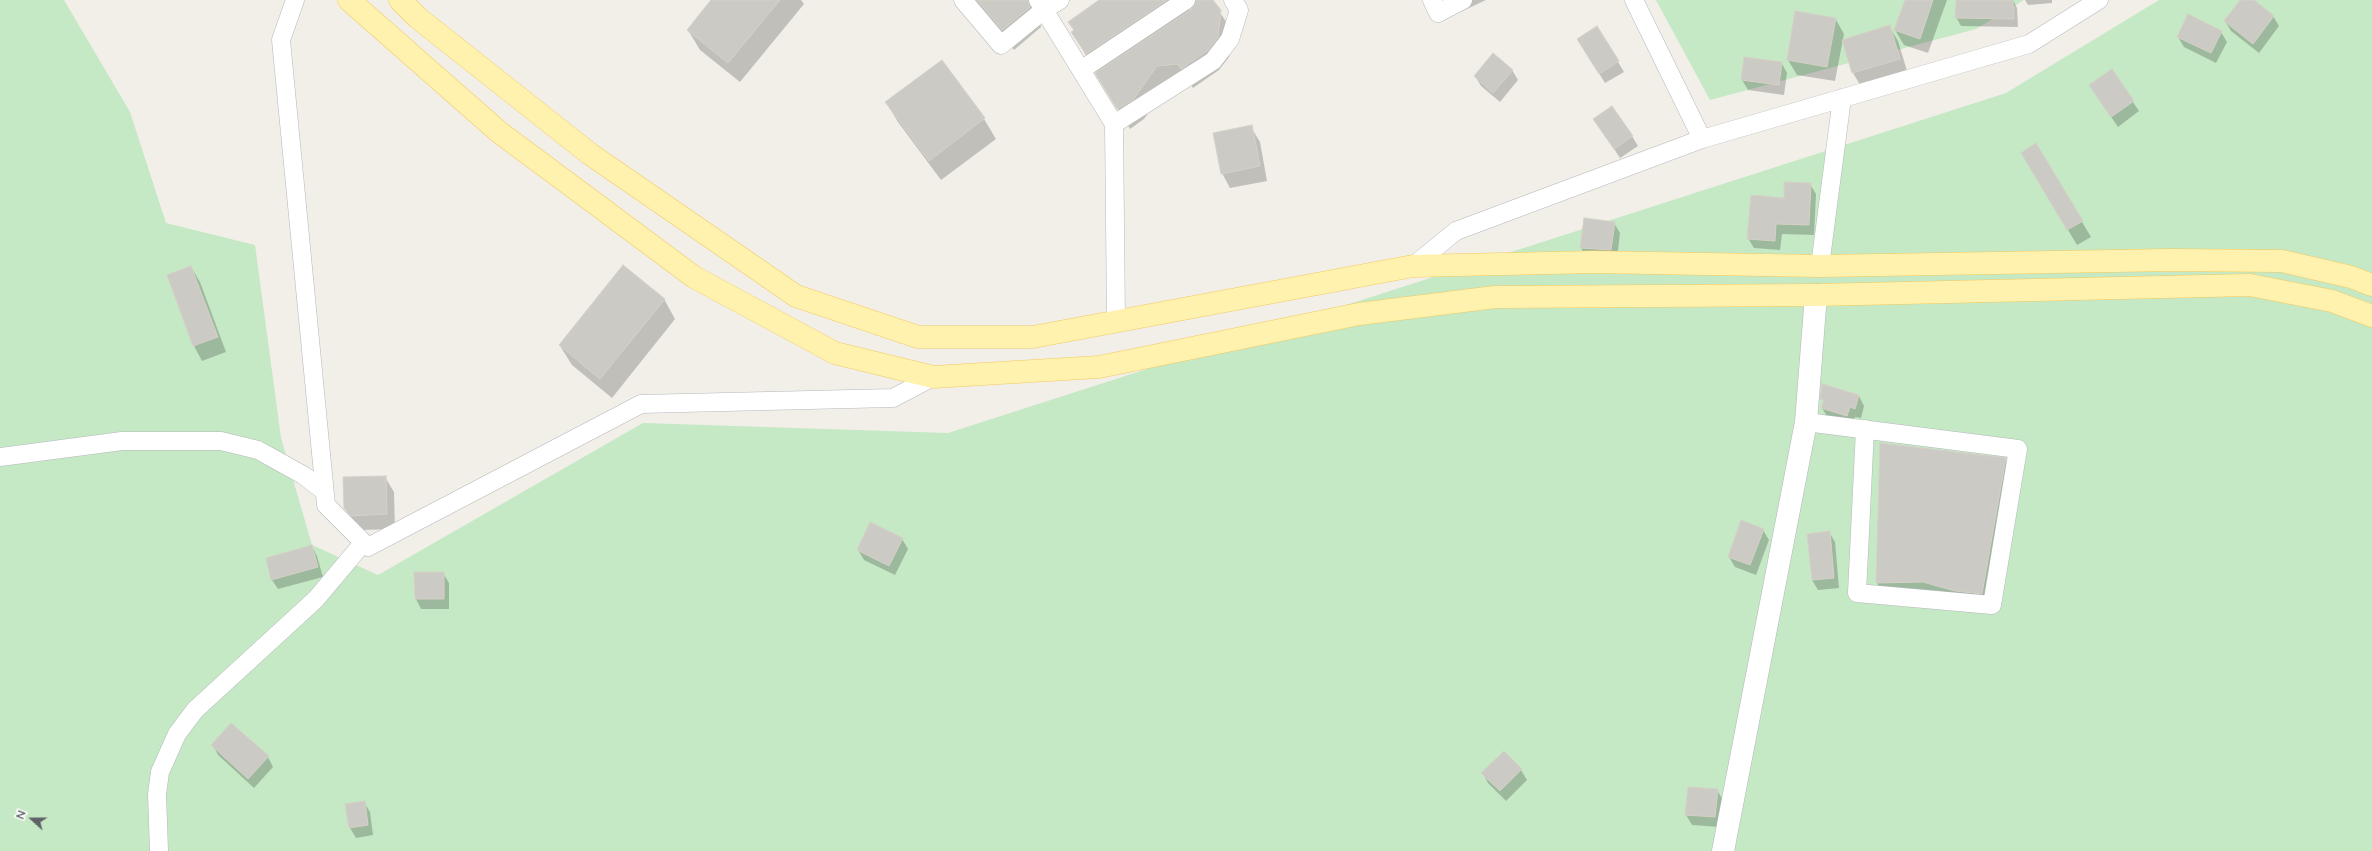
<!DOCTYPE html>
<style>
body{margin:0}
#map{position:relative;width:2372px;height:851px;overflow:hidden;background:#f1efe8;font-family:Lato,sans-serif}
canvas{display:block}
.north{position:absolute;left:12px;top:799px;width:40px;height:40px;-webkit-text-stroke:3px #fff;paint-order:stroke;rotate:291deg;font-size:11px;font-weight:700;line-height:16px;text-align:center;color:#5f6368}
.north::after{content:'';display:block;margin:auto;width:14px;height:18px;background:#5f6368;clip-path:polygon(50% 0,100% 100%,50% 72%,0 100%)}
</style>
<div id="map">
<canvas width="2372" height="851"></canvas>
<div class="north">N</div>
</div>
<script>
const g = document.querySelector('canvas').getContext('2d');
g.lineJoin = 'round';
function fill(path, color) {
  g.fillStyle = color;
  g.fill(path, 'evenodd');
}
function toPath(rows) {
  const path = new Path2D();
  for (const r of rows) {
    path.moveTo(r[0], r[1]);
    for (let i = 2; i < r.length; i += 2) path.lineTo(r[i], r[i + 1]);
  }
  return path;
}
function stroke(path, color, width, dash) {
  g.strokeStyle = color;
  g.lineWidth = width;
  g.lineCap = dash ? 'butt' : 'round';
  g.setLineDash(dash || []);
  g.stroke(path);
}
fill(toPath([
 [0,0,64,0,130,112,166,223,255,245,281,438,312,545,378,575,643,423,948,433,2006,93,2159,0,2372,0,2372,851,0,851],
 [1656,0,2024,0,1976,29,1710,100]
]), '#c5e8c5');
fill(toPath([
 [712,0,801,0,804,4,740,82,700,50,688,30],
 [966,0,1028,0,1039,18,1041,27,1014,50,984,13],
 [1101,0,1184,0,1190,10,1192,10,1186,0,1212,0,1232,31,1229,57,1219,70,1193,88,1190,83,1168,86,1144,119,1130,129,1072,32],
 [1446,0,1486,0,1454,15],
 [1906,0,1947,0,1928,53,1904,45,1895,30],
 [1957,0,2013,0,2017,8,2018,27,1961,26,1956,17],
 [2025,0,2052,0,2052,3,2028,5],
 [2241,0,2252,0,2273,16,2279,26,2259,53,2231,31,2225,21],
 [1835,18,1844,34,1835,81,1797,75,1788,60],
 [1889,26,1898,41,1908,74,1862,88,1853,73,1843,40],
 [1597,27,1624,72,1605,83,1584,49],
 [2221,32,2227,42,2216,63,2184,47,2178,37],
 [942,61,984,119,996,139,941,180,898,122,886,102],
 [1781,62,1787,73,1784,95,1748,90,1742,80],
 [1512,70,1518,80,1500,102,1481,86,1475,76],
 [2111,70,2139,111,2118,127,2096,95],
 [1595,120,1632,136,1638,146,1620,158],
 [1251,127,1260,142,1267,181,1230,188,1222,173],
 [2036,145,2091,237,2077,245,2031,168],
 [1810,184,1816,194,1814,235,1782,234,1780,250,1754,248,1748,238,1784,199],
 [1614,223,1620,233,1617,259,1587,258,1581,248],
 [191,267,200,282,226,352,202,361,194,346,168,276],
 [664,299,675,319,612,398,572,365,560,346],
 [1859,396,1864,406,1861,418,1855,417,1852,425,1828,418,1822,408,1824,402,1821,398],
 [2005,459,2017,479,1993,613,1888,603,1877,583],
 [385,477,394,492,395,529,361,530,354,523,345,508],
 [1763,530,1769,540,1756,575,1735,567,1729,557],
 [1829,532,1835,542,1839,588,1818,590,1812,580],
 [902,539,908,549,895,575,864,560,858,550],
 [312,546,317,556,323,577,278,589,272,580],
 [415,573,443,573,449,583,449,609,421,609,416,599],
 [213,745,268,757,273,767,254,788,218,755],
 [1504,752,1521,770,1527,780,1506,801,1488,783,1483,773],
 [1717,790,1723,800,1720,827,1692,825,1686,815],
 [364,802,370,812,373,835,356,838,350,828,346,805]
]), '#0003');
const building = toPath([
 [711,0,780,0,728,63,687,30,711,0],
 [977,0,1028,0,1030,7,1002,30,977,0],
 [1099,0,1167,0,1086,54,1071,32,1074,30,1068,22,1099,0],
 [1196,0,1213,0,1221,10,1218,37,1208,50,1181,69,1178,64,1157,66,1133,100,1117,109,1095,73,1192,9,1196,0],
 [1905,0,1933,0,1920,39,1894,30,1905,0],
 [1956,0,2013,0,2014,19,1955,18,1956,0],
 [2240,0,2254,0,2274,16,2253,44,2224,21,2240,0],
 [1795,11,1836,18,1827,67,1787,60,1795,11],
 [2188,14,2222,31,2211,53,2177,37,2188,14],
 [1890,25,1900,59,1852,73,1842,40,1890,25],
 [1597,26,1619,61,1599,74,1577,39,1597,26],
 [1493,53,1513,70,1493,93,1474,76,1493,53],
 [1744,57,1782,62,1779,85,1741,80,1744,57],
 [942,60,985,118,929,161,885,102,942,60],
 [2112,69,2134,101,2111,117,2089,85,2112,69],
 [1612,106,1633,136,1614,149,1593,119,1612,106],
 [1252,125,1260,166,1221,174,1213,133,1252,125],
 [2036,143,2083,221,2067,230,2021,153,2036,143],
 [1784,182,1811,183,1809,225,1776,224,1775,241,1747,239,1751,195,1784,198,1784,182],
 [1584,218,1615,222,1611,250,1580,248,1584,218],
 [623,265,665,299,600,379,559,345,623,265],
 [191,266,218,337,193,346,167,275,191,266],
 [1822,384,1859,395,1855,409,1850,407,1847,416,1821,408,1824,400,1820,399,1822,384],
 [1880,443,2006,458,1982,594,1955,591,1923,582,1876,583,1880,443],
 [386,476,387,514,351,516,344,508,343,477,386,476],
 [1741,520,1764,529,1750,565,1728,557,1741,520],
 [870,522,903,538,889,566,857,550,870,522],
 [1830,531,1834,578,1812,580,1807,534,1830,531],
 [312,545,318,567,271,580,266,558,312,545],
 [414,572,444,572,444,599,415,599,414,572],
 [231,723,269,756,248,779,211,745,231,723],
 [1504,751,1522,769,1500,791,1481,773,1504,751],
 [1688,787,1718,789,1715,817,1685,815,1688,787],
 [365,801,368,825,349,828,345,804,365,801]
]);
fill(building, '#cccac5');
stroke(building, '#d6d1c6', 1);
const minor = toPath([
 [295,0,281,40,326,505,368,547,641,404,893,398,933,377],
 [963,0,1001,45,1045,9,1060,0],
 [1038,0,1114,124,1116,321],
 [1432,0,1438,13,1463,0],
 [1634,0,1702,139],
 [1081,70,1186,0],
 [1114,124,1213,61,1230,39,1239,10,1233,0],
 [1413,266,1456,231,1702,139,2029,44,2099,0],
 [1820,266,1842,98],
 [1806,422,2018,449,1992,605,1857,593,1865,429],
 [0,457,122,441,221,441,258,450,303,475,324,491],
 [159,851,157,794,160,772,177,734,195,710,316,599,363,543]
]);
const tertiary = toPath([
 [1723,851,1806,422,1816,295]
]);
const primary = toPath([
 [349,0,499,132,694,277,835,353,933,377,1099,367,1359,314,1495,297,1816,295,2250,285,2332,301,2372,316],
 [400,0,418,18,590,154,796,296,918,337,1033,337,1413,266,1593,262,1820,266,2171,260,2282,261,2351,277,2372,285]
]);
stroke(minor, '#b5b8bc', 19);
stroke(tertiary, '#b5b8bc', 23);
stroke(primary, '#f2c960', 23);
stroke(minor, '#fff', 18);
stroke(tertiary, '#fff', 22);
stroke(primary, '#fff2af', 22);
</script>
